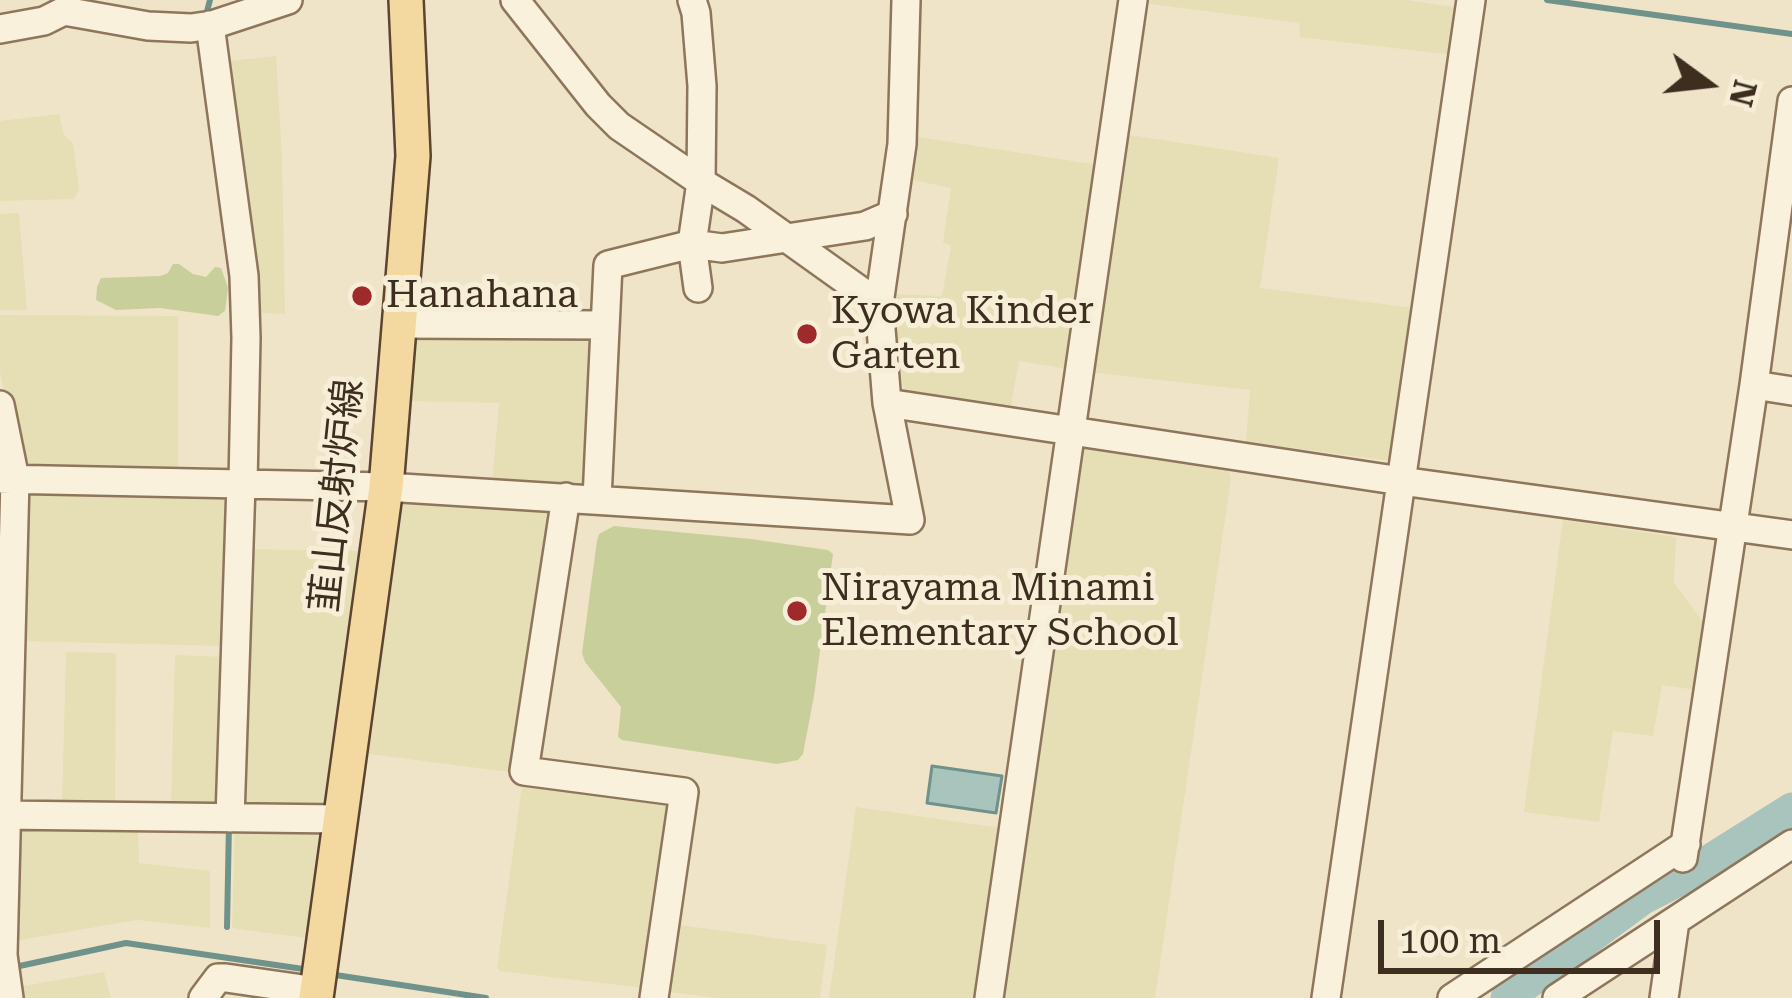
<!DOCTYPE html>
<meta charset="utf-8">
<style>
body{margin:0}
#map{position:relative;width:1792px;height:998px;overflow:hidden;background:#f0e4c8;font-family:"Roboto Serif",serif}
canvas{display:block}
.north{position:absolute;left:1648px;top:24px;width:120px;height:120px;-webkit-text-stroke:9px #f7eed8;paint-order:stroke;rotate:105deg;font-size:33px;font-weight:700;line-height:48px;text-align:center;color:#3d2e20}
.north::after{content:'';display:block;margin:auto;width:42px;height:54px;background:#3d2e20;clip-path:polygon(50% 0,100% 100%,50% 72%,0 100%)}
.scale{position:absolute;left:1378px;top:920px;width:282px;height:54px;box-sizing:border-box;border:6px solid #3d2e20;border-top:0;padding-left:15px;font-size:36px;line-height:42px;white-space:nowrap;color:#3d2e20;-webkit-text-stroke:9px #f7eed8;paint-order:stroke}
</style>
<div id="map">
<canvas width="1792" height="998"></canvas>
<div class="north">N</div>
<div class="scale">100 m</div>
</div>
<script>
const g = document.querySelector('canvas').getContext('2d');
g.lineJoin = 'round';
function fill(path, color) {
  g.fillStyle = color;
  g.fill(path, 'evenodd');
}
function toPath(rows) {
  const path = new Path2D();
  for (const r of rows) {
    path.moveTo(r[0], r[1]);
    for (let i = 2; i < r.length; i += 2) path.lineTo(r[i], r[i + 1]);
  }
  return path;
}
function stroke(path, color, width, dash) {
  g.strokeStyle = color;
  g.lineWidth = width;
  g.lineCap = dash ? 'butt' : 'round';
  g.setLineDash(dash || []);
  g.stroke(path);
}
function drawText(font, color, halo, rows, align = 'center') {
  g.font = font + ' "Roboto Serif","Noto Sans JP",serif';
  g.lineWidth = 10;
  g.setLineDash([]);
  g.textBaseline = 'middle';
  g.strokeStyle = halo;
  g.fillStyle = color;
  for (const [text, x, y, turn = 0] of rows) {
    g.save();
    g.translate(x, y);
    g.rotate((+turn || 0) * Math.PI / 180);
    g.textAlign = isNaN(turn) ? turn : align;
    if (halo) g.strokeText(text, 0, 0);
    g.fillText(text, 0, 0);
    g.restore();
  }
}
fill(toPath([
 [1144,0,1407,0,1460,8,1453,55,1300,37,1299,23,1143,3],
 [276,56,282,157,285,314,249,312,221,62],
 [59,114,64,135,73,143,79,189,74,199,0,201,0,121],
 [1123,134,1279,158,1260,288,1414,308,1391,461,1246,442,1250,390,1089,372],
 [918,137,1098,165,1067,369,1019,361,1010,411,911,398,903,389,892,294,942,296,951,246,943,242,951,188,913,180],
 [19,213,27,310,0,310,0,214],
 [0,315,178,316,178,473,20,468,0,372],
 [596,331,591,484,582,491,492,484,499,403,405,401,410,333],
 [1084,449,1229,471,1231,479,1155,998,999,998,1076,457],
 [22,491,225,496,226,646,18,641],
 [404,495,550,506,517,773,369,754,399,502],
 [1563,520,1676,537,1674,583,1712,634,1703,691,1662,685,1653,736,1613,731,1599,822,1524,812],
 [243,549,363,551,334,807,241,809],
 [66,652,116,653,115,806,62,806],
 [175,655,224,657,222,810,171,808],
 [523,779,672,800,644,988,500,971,497,968],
 [856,807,1007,829,981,998,829,998],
 [138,826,139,863,210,871,210,928,137,920,14,941,13,828],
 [235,826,325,830,313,939,232,928],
 [680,925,827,945,820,998,717,998,670,992,666,988,673,932],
 [104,972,111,998,24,998,23,986]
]), '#e6deb5');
fill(toPath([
 [173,264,179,264,193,274,206,277,215,267,221,268,228,288,225,311,218,316,160,308,116,310,96,300,97,287,101,278,160,276,168,273],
 [614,526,751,539,828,550,833,554,814,696,803,754,798,760,777,764,622,740,618,737,621,707,585,662,582,653,597,540,599,534]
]), '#c9cf9b');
const water = toPath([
 [932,766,1002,776,996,813,927,803,932,766]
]);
fill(water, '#a9c4bc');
stroke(water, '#6f938a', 3);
stroke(toPath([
 [1547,0,1792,34],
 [206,15,210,0],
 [227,927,229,823],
 [15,967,126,943,310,970],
 [329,974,486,998]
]), '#6f938a', 6);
stroke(toPath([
 [1507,998,1643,898,1684,877,1792,809]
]), '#a9c4bc', 33);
const minor = toPath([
 [515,0,598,105,619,126,701,182,746,209,879,304],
 [692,0,696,13,702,86,701,182,692,244,698,288],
 [210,25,244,276,246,338,243,484],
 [0,29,44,21,64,11,148,26,191,28,212,25,288,0],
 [397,324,605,325],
 [1754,385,1792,391],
 [887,403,1401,481,1792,535],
 [0,405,15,479,3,955,9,998],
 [0,479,386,487,910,520,887,403,879,304,902,144,906,0],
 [566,497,524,771,684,792,654,998],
 [597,499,608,265,692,244,722,248,865,226,893,214],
 [0,815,342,819],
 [230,818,241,484],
 [1683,858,1754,385,1792,101],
 [203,998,218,978,226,978,317,991],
 [989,998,1133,0],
 [1326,998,1471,0],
 [1452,998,1686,844],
 [1557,998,1792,844],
 [1664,998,1675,921]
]);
const major = toPath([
 [316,998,386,487,413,156,406,0]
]);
stroke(minor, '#8d765c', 32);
stroke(major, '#5b4430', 38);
stroke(minor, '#faf1dc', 27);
stroke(major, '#f3d9a0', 33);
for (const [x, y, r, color] of [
 [362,296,12,"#9e2a2b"],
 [807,334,12,"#9e2a2b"],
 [797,611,12,"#9e2a2b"]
]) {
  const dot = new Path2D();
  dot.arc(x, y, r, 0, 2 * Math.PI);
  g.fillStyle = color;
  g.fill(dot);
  stroke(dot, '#f7eed8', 4.5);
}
drawText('39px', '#3d2e20', '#f7eed8', [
 ["Hanahana",386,296],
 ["Kyowa Kinder",831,312],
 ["Garten",831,357],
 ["Nirayama Minami",821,589],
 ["Elementary School",821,634]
], 'left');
drawText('39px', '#3d2e20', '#f7eed8', [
 ["韮山反射炉線",338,496,-84]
]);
</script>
